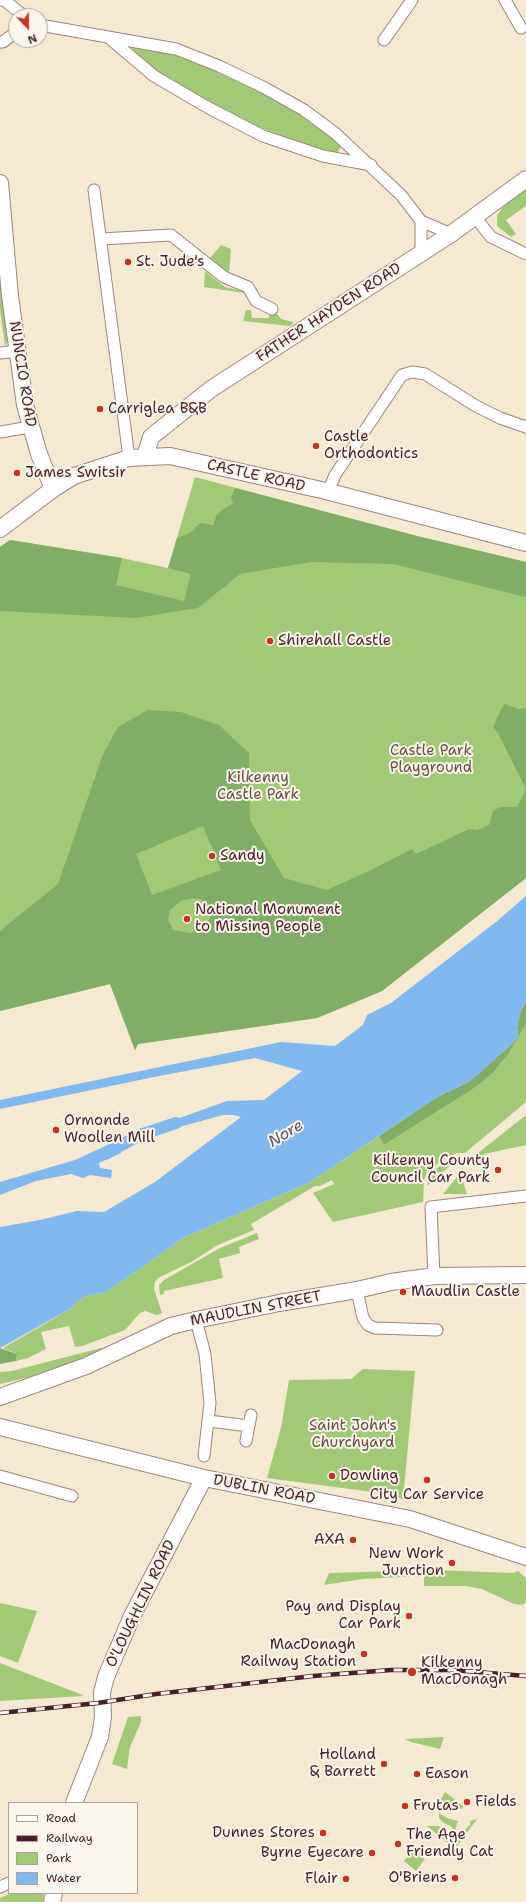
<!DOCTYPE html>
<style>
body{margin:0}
#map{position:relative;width:526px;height:1902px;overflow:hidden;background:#f5e9d2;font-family:"Shantell Sans",sans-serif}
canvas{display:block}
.legend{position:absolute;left:8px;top:1802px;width:130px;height:92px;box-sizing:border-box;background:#fbf7ec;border:1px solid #b4a19f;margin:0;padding:5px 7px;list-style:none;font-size:12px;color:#4a1f2b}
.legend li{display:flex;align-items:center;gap:8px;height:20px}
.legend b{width:20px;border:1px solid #b4a19f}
.north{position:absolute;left:8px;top:8px;width:40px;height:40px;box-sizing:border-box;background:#fbf7ec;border:1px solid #b4a19f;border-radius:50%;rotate:158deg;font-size:11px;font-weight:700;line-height:16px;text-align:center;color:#4a1f2b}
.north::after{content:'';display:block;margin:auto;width:14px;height:18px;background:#c8321e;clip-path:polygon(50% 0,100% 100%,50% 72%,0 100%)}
</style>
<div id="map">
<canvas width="526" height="1902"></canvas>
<ul class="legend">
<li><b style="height:5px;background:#fff"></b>Road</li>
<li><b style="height:5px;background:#4a1f2b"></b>Railway</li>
<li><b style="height:11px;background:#a2ca76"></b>Park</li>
<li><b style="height:11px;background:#80b8f0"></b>Water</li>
</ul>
<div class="north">N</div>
</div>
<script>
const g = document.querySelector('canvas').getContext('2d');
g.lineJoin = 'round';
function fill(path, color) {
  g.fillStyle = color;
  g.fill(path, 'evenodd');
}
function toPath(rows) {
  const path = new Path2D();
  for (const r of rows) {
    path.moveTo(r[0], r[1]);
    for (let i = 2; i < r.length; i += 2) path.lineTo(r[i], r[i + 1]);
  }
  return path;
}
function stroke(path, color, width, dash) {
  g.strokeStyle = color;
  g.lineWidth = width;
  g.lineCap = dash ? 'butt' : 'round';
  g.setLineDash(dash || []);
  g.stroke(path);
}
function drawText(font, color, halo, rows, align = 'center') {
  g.font = font + ' "Shantell Sans",sans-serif';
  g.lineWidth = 4;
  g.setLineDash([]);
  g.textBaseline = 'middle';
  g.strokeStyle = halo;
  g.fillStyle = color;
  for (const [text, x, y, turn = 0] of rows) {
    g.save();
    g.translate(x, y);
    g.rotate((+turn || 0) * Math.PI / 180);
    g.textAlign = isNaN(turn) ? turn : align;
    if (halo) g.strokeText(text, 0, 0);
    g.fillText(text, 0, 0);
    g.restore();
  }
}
fill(toPath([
 [135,43,174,51,293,106,343,144,336,155,259,127,211,103,157,71,132,49],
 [526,186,526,206,506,220,516,234,511,237,497,226,497,216,502,208],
 [221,245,231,249,229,274,210,258],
 [205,271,225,287,243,291,244,293,204,287],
 [0,273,8,341,5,346,0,309],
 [246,310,251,310,252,318,269,318,269,310,276,312,281,319,293,322,293,324,290,326,243,321],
 [195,477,417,536,526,562,526,878,382,991,317,1018,138,1044,135,1050,110,984,0,1011,0,547,10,540,122,558,168,568],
 [526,1024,526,1102,465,1153,457,1153,448,1157,427,1171,424,1181,423,1202,333,1222,313,1193,334,1184,332,1180,320,1186,315,1186,251,1224,254,1230,218,1245,191,1262,158,1278,155,1282,154,1289,162,1313,157,1315,145,1311,140,1313,125,1330,82,1346,75,1347,69,1326,41,1332,46,1349,28,1358,16,1361,17,1354,3,1348,72,1308,77,1301,89,1295,106,1292,185,1237,310,1182,379,1136,384,1145,473,1089,492,1074,507,1056],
 [526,1115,526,1145,484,1154,486,1163,476,1163,474,1161,473,1157],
 [462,1155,427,1186,429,1174,451,1158],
 [461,1175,467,1194,443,1194,458,1176],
 [257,1233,259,1239,239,1247,240,1253,219,1259,223,1278,164,1291,164,1294,160,1295,159,1285,164,1280,220,1248],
 [101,1348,103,1349,64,1369,0,1384,0,1372,12,1371],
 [363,1369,415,1371,403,1499,365,1491,267,1478,281,1428,289,1380,351,1379],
 [434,1570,513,1573,518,1571,526,1578,526,1602,522,1605,514,1604,482,1589,465,1586,424,1586,424,1576,363,1579,324,1585,329,1573],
 [0,1603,37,1611,18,1663,0,1656],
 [0,1663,80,1694,83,1696,0,1701],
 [141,1716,141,1722,130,1747,127,1769,112,1764,128,1717],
 [444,1737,440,1749,411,1742,405,1739],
 [445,1792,463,1806,463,1808,453,1812,450,1810,448,1805,444,1804,441,1799],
 [439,1813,447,1818,458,1821,455,1830,456,1833,459,1835,470,1825,470,1821,477,1819,455,1849,427,1826,439,1826,444,1829,445,1833,451,1834,453,1831,452,1827,444,1823,439,1818],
 [413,1850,425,1859,416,1871,404,1861],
 [12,1893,44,1893,43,1902,0,1902,0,1898]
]), '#a2ca76');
fill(toPath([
 [235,488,417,536,526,562,526,597,394,564,311,562,240,574,198,608,136,618,0,611,0,547,10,540,122,558,116,585,184,601,191,574,168,568,177,538,190,533,200,523,213,525,217,514,228,506,233,504,231,497],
 [504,704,519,709,526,708,526,878,382,991,317,1018,138,1044,135,1050,110,984,0,1011,0,931,58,884,103,754,118,727,148,710,181,712,219,725,249,753,250,820,284,878,327,890,371,870,412,849,416,854,469,829,477,830,489,825,493,811,500,807,517,807,526,789,498,733,493,727],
 [203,826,221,870,152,895,136,854],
 [193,898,200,899,204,903,209,910,210,919,203,927,191,933,173,930,168,919,170,910,181,901],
 [526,1002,526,1024,507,1056,492,1074,473,1089,384,1145,379,1136,437,1097,470,1081,513,1043,518,1036,517,1027,521,1010],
 [0,1348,17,1354,16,1361,0,1364]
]), '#81ae67');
fill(toPath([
 [526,896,526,1002,521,1010,517,1027,518,1036,513,1043,493,1061,470,1081,437,1097,310,1182,185,1237,106,1292,89,1295,77,1301,72,1308,0,1348,0,1227,40,1220,77,1211,104,1212,155,1182,241,1117,234,1115,223,1115,161,1132,160,1125,227,1101,264,1100,302,1071,255,1058,154,1077,0,1109,0,1100,281,1042,335,1046,363,1025,367,1015,391,1003,496,922],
 [114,1142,119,1146,121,1153,99,1163,100,1168,112,1170,111,1178,90,1175,83,1178,71,1174,36,1181,0,1195,0,1182,75,1160]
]), '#80b8f0');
stroke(toPath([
 [105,1154,140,1135,176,1123]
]), '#80b8f0', 12);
const street = toPath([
 [0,0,4,0,24,16],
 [505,0,521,28],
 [40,25,176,49,219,66,263,87,304,110,335,133,401,195,421,221,451,234],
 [108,37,154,76,207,107,263,136,323,156,371,165],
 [384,40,412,0],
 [0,42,3,42,16,32],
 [94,190,129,458],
 [475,217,491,237,526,254],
 [421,221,421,253],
 [101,239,171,235,224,277,248,287,256,301,272,309],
 [0,353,17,351],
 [0,432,30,427],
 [328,492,335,475,402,375,412,372,425,374,476,406,500,418,526,427],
 [434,1276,431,1207,526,1196],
 [357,1290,363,1318,368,1325,375,1328,437,1330],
 [196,1320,205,1354,210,1403,204,1456],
 [209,1421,249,1426],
 [246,1441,251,1415],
 [0,1476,72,1496],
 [0,1887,9,1883]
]);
const secondary = toPath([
 [0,183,10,296,25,405,39,454,53,489],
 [145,456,151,437,211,389,451,234,526,179],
 [0,529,53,489,74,476,129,458,170,456,326,491,526,543],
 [0,1397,86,1366,171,1326,196,1320,279,1303,357,1290,391,1282,434,1276,526,1275],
 [0,1427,204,1478,410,1519,526,1557],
 [74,1803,100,1737,103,1717,102,1692,106,1677,132,1616,204,1478],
 [52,1902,54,1893]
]);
stroke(street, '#a0847e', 13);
stroke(secondary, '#a0847e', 18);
stroke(street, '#fff', 11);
stroke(secondary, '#fff', 16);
const rail = toPath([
 [0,1713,98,1703,156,1694,313,1676,391,1670,453,1670,526,1676]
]);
stroke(rail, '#4a1f2b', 4.5);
stroke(rail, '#fbf7ec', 3, [9]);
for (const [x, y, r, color] of [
 [128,262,4,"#c8321e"],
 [100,409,4,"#c8321e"],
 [316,446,4,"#c8321e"],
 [17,473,4,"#c8321e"],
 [270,641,4,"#c8321e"],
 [212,856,4,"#c8321e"],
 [187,919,4,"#c8321e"],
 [56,1130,4,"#c8321e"],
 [498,1170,4,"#c8321e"],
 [403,1292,4,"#c8321e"],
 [332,1476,4,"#c8321e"],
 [427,1480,4,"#c8321e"],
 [353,1540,4,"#c8321e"],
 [452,1563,4,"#c8321e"],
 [409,1616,4,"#c8321e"],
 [364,1654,4,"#c8321e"],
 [412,1672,5,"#c8321e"],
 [384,1764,4,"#c8321e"],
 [417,1774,4,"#c8321e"],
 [467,1802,4,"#c8321e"],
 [405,1806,4,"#c8321e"],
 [323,1833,4,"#c8321e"],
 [398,1844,4,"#c8321e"],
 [372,1853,4,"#c8321e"],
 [455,1878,4,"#c8321e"],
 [346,1879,4,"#c8321e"]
]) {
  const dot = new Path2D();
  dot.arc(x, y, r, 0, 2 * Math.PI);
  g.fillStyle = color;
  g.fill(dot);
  stroke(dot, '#fbf7ec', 1.5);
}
drawText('15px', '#4a1f2b', '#fbf7ec', [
 ["St. Jude's",136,262],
 ["Carriglea B&B",108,409],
 ["Castle",324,437],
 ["Orthodontics",324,454],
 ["James Switsir",25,473],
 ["Shirehall Castle",278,641],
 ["Sandy",220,856],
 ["National Monument",195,910],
 ["to Missing People",195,927],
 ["Ormonde",64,1121],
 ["Woollen Mill",64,1138],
 ["Kilkenny County",490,1161,"right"],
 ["Council Car Park",490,1178,"right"],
 ["Maudlin Castle",411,1292],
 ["Dowling",340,1476],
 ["City Car Service",427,1495,"center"],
 ["AXA",345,1540,"right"],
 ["New Work",444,1554,"right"],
 ["Junction",444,1571,"right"],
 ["Pay and Display",401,1607,"right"],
 ["Car Park",401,1624,"right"],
 ["MacDonagh",356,1645,"right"],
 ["Railway Station",356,1662,"right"],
 ["Kilkenny",421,1663],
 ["MacDonagh",421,1680],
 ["Holland",376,1755,"right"],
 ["& Barrett",376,1772,"right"],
 ["Eason",425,1774],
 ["Fields",475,1802],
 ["Frutas",413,1806],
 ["Dunnes Stores",315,1833,"right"],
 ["The Age",406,1835],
 ["Friendly Cat",406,1852],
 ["Byrne Eyecare",364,1853,"right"],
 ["O'Briens",447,1878,"right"],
 ["Flair",338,1879,"right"]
], 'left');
drawText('15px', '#4a1f2b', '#fbf7ec', [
 ["FATHER HAYDEN ROAD",329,313,-33],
 ["NUNCIO ROAD",22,374,81],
 ["CASTLE ROAD",256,476,13],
 ["MAUDLIN STREET",256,1309,-11],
 ["DUBLIN ROAD",264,1490,11],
 ["O'LOUGHLIN ROAD",141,1604,-64]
]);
drawText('15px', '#645242', '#fbf7ec', [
 ["Castle Park",431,751],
 ["Playground",431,768],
 ["Kilkenny",258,778],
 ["Castle Park",258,795],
 ["Saint John's",353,1426],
 ["Churchyard",353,1443]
]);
drawText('italic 16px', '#5d5570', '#fbf7ec', [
 ["Nore",286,1134,-32]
]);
</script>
